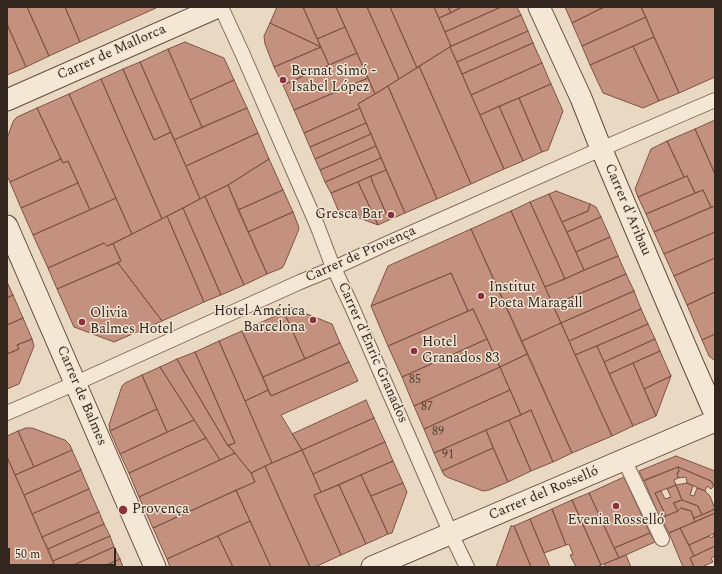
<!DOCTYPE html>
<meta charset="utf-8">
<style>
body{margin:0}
#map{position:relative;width:722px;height:574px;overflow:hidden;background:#e9d9c3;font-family:Spectral,serif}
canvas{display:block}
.frame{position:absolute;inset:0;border:8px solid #33261e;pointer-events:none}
.scale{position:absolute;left:8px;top:548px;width:108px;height:18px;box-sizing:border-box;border:2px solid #33261e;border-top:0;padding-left:5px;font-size:12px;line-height:14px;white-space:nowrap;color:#33261e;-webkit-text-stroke:3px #f1e4d2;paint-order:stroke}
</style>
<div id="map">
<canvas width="722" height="574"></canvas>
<div class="frame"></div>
<div class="scale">50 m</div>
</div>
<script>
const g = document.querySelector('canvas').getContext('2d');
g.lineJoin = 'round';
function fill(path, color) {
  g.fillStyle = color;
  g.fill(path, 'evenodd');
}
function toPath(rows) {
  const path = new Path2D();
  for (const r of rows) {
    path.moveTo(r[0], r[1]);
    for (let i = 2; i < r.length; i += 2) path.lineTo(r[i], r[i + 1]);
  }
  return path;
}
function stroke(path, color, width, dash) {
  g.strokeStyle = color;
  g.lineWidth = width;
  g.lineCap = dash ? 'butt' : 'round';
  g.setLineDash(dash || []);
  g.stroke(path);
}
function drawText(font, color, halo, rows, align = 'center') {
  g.font = font + ' Spectral,serif';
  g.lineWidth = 3;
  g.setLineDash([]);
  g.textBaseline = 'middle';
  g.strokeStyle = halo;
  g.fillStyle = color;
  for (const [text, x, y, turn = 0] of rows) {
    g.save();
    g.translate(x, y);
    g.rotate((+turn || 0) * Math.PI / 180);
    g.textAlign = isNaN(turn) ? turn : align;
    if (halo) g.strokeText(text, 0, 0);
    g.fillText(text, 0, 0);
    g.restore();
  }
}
const building = toPath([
 [7,7,27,7,49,56,26,67,7,24,7,7],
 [27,7,65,7,80,42,49,56,27,7],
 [65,7,156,7,156,8,80,42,65,7],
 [277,7,303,7,321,47,270,23,277,7],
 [303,7,336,7,345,27,317,39,303,7],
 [336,7,367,7,399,79,375,94,336,7],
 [367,7,390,7,417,68,399,79,367,7],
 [390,7,434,7,451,46,417,68,390,7],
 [434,7,448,7,451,13,439,18,434,7],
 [448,7,462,7,451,13,448,7],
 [462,7,501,7,445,32,439,18,462,7],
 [501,7,517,7,521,15,451,46,445,32,501,7],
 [565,7,604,7,572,23,565,7],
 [604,7,641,7,646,17,582,46,572,23,604,7],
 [641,7,715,7,715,77,679,93,641,7],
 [521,15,528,31,457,62,450,47,521,15],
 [646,17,654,37,590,65,582,46,646,17],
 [270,23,321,47,274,67,265,44,264,36,270,23],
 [7,24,26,67,7,75,7,24],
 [345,27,357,53,329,65,317,39,345,27],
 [528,31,533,43,462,74,457,62,528,31],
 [654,37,679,93,659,101,633,46,654,37],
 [185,42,224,58,234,80,190,100,168,49,185,42],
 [533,43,542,63,471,95,462,74,533,43],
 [633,46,659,101,643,108,603,93,590,65,633,46],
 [321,47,329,65,283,85,274,67,321,47],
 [450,47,504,169,471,184,419,66,450,47],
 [168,49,202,127,174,140,140,62,168,49],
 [357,53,368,78,294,110,283,85,357,53],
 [140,62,171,132,154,140,123,69,140,62],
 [542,63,551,84,480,115,471,95,542,63],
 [419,66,471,184,437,199,388,86,419,66],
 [123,69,154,140,171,132,200,199,162,219,101,79,123,69],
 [368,78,375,94,358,104,360,108,304,133,294,110,368,78],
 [101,79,162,219,132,234,69,94,101,79],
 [234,80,247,108,202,127,190,100,234,80],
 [551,84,563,111,548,150,542,152,519,98,551,84],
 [388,86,437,199,405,213,358,104,388,86],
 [69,94,116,198,90,210,68,161,63,163,37,108,69,94],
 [519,98,542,152,523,161,499,106,519,98],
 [499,106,523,161,504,169,480,115,499,106],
 [37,108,61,159,10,182,7,176,7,138,13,122,14,120,17,117,37,108],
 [247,108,258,133,186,166,174,140,247,108],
 [360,108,366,123,310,147,304,133,360,108],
 [715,120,715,174,695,129,715,120],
 [366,123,371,134,315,159,310,147,366,123],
 [695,129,715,174,715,206,711,207,703,190,695,193,687,176,684,177,667,141,695,129],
 [258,133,269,159,228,185,200,199,186,166,258,133],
 [371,134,376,146,320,170,315,159,371,134],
 [667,141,684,177,638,197,635,189,651,149,667,141],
 [376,146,381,158,325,182,320,170,376,146],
 [381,158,386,170,331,193,325,182,381,158],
 [61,159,63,163,68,161,78,183,21,208,10,182,61,159],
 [269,159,283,190,238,210,228,185,269,159],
 [386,170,405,213,389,220,372,181,371,176,386,170],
 [371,176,372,181,389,220,378,225,358,182,371,176],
 [687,176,695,193,646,214,638,197,687,176],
 [358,182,366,199,378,225,338,210,331,193,358,182],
 [78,183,90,210,33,235,21,208,78,183],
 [228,185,267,274,244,285,205,196,228,185],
 [283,190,293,212,248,232,238,210,283,190],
 [703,190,711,207,654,232,646,214,703,190],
 [556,191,590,204,588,211,562,222,549,194,556,191],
 [549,194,584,270,565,279,530,202,549,194],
 [205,196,244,285,221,295,183,208,205,196],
 [116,198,132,234,107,246,104,243,48,268,33,235,116,198],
 [530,202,565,279,545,287,511,211,530,202],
 [590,204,596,207,601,217,567,232,562,222,588,211,590,204],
 [715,206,715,232,664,254,654,232,715,206],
 [183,208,221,295,204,302,167,216,183,208],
 [511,211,561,323,522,341,471,229,511,211],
 [293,212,298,225,299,229,284,265,282,268,267,274,248,232,293,212],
 [167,216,204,302,162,321,118,263,121,261,113,244,167,216],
 [601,217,610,237,576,252,567,232,601,217],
 [471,229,527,354,500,367,473,309,468,311,451,273,371,306,388,266,471,229],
 [715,232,715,258,674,276,664,254,715,232],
 [610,237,618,256,584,270,576,252,610,237],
 [104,243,107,246,113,244,121,261,57,289,48,268,104,243],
 [618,256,626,274,553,305,545,287,618,256],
 [715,258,715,292,687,305,674,276,715,258],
 [118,263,162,321,114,342,74,327,57,289,118,263],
 [451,273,468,311,388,346,371,306,451,273],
 [626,274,634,291,561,323,553,305,626,274],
 [7,282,13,295,7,298,7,282],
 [634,291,641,309,569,341,561,323,634,291],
 [715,292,715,334,702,340,687,305,715,292],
 [13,295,23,318,7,325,7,298,13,295],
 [292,308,332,324,340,343,305,359,284,312,292,308],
 [473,309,487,339,402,377,388,346,473,309],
 [641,309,648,324,575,355,569,341,641,309],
 [284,312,305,359,263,377,242,331,284,312],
 [23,318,32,339,17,345,19,349,7,354,7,325,23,318],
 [561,323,612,436,572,453,522,341,561,323],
 [648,324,655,339,604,362,597,346,648,324],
 [242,331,268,390,245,401,219,341,242,331],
 [715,334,715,361,709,356,702,340,715,334],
 [32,339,34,346,19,384,7,389,7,354,19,349,17,345,32,339],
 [487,339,500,367,414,406,402,377,487,339],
 [655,339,660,351,609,374,604,362,655,339],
 [219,341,272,463,251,473,228,445,235,443,195,352,219,341],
 [340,343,349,362,271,396,263,377,340,343],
 [597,346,633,426,612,436,575,355,597,346],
 [660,351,671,376,644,389,633,363,660,351],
 [195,352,235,443,228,446,183,370,177,359,195,352],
 [527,354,572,453,553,462,531,410,521,415,500,367,527,354],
 [177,359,183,370,228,446,228,445,235,453,220,460,160,367,177,359],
 [349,362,358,381,281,415,302,450,272,463,245,401,268,390,271,396,349,362],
 [633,363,656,416,633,426,609,374,633,363],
 [160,367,194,420,167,432,142,375,160,367],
 [500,367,510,390,424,429,414,406,500,367],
 [142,375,157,409,110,431,109,425,122,386,125,383,142,375],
 [671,376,656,416,644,389,671,376],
 [510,390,521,415,434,453,424,429,510,390],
 [366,400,374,418,302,450,292,434,366,400],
 [157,409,167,432,120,454,110,431,157,409],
 [531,410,553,462,531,471,509,420,531,410],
 [374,418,385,442,313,474,302,450,374,418],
 [194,420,206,438,129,473,120,454,194,420],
 [509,420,531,471,508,482,486,430,509,420],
 [26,428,32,428,65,440,70,445,72,450,34,467,18,431,26,428],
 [486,430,493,448,442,471,434,453,486,430],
 [18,431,34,467,15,475,7,457,7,436,18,431],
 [206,438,220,460,139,497,129,473,206,438],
 [385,442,393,461,321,492,313,474,385,442],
 [493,448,508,482,489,490,483,491,447,477,444,475,442,471,493,448],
 [72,450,81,470,24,495,15,475,72,450],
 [302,450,321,492,314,495,341,555,315,567,310,567,265,466,302,450],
 [235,453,251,473,255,482,153,528,139,497,235,453],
 [676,456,715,471,715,488,711,481,678,467,644,481,639,471,676,456],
 [7,457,24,495,55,567,7,567,7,457],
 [393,461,403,483,371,496,361,475,393,461],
 [265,466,310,567,271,567,236,490,255,482,251,473,265,466],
 [678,467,711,481,714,486,711,489,707,486,705,491,687,483,686,477,678,478,677,473,679,472,678,467],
 [678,467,679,472,677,473,678,478,674,480,676,485,655,493,666,516,660,519,644,480,678,467],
 [81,470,89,489,32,514,24,495,81,470],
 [361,475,388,534,366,544,339,485,361,475],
 [624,477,650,533,614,548,589,493,624,477],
 [403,483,407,492,392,533,388,534,371,496,403,483],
 [687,483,693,486,690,495,694,496,697,488,705,491,710,496,715,509,702,515,698,506,682,500,676,485,687,483],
 [339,485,366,544,341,555,314,495,339,485],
 [676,485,682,500,673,503,678,511,666,516,655,493,661,491,665,499,671,497,667,489,676,485],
 [89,489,99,512,42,537,32,514,89,489],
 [236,490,250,521,167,559,153,528,236,490],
 [589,493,619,558,601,565,572,500,589,493],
 [572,500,601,565,596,567,576,567,570,555,573,554,569,544,566,545,552,509,572,500],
 [682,500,698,506,702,515,694,518,691,511,681,508,678,511,674,503,682,500],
 [681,508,691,511,695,522,669,533,661,518,678,511,681,508],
 [552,509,566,545,544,553,530,519,552,509],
 [715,509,715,513,695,522,694,518,715,509],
 [99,512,104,524,48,549,42,537,99,512],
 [715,513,715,533,689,545,680,528,715,513],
 [530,519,536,534,550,567,531,567,518,535,514,526,530,519],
 [250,521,271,567,233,567,218,536,250,521],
 [104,524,110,536,53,561,48,549,104,524],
 [511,526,514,526,531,567,496,567,511,526],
 [680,528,694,556,690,558,694,567,683,567,669,533,680,528],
 [650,533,655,542,619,558,614,548,650,533],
 [715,533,715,546,694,556,689,545,709,536,710,538,714,536,713,534,715,533],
 [110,536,114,547,69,567,55,567,53,561,110,536],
 [218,536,233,567,170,567,167,559,218,536],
 [715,546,715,556,711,558,713,562,702,567,694,567,690,558,715,546],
 [114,547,120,559,102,567,69,567,114,547],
 [626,555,631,567,606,567,604,564,626,555],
 [120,559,123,567,102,567,120,559]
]);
fill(building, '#c3917d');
stroke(building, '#7e5344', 1);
const street = toPath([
 [221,7,243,55,317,225,331,262,352,307,451,534,467,567],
 [7,413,76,383,300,282,334,268,386,244,601,149,715,100],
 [629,470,662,539]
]);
const secondary = toPath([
 [539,7,581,98,598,141,693,364,715,414],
 [7,100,218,7],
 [7,226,155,567],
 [372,567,715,421]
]);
stroke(street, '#816b5c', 16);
stroke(secondary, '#634c3f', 23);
stroke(street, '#f5e7d5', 14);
stroke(secondary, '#f5e7d5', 21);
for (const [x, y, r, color] of [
 [283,80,4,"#8a323e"],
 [391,215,4,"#8a323e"],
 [481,296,4,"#8a323e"],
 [313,320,4,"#8a323e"],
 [82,322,4,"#8a323e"],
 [414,351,4,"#8a323e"],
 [616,506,4,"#8a323e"],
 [123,510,5,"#8a323e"]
]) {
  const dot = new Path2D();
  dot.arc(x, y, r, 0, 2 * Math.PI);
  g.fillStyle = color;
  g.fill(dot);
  stroke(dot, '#f1e4d2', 1.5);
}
drawText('12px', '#574136', null, [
 ["85",415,381],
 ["87",427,408],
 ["89",438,433],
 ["91",448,456]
]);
drawText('14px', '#33261e', '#f1e4d2', [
 ["Carrer de Mallorca",112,53,-24],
 ["Carrer d'Aribau",627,210,67],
 ["Carrer de Provença",361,255,-24],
 ["Carrer d'Enric Granados",372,353,66],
 ["Carrer de Balmes",81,396,67],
 ["Carrer del Rosselló",544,494,-23]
]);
drawText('14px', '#33261e', '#f1e4d2', [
 ["Bernat Simó -",291,72],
 ["Isabel López",291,88],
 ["Gresca Bar",383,215,"right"],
 ["Institut",489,288],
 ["Poeta Maragall",489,304],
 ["Hotel América",305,312,"right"],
 ["Barcelona",305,328,"right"],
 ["Olivia",90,314],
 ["Balmes Hotel",90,330],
 ["Hotel",422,343],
 ["Granados 83",422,359],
 ["Provença",132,510],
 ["Evenia Rosselló",616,521,"center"]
], 'left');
</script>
